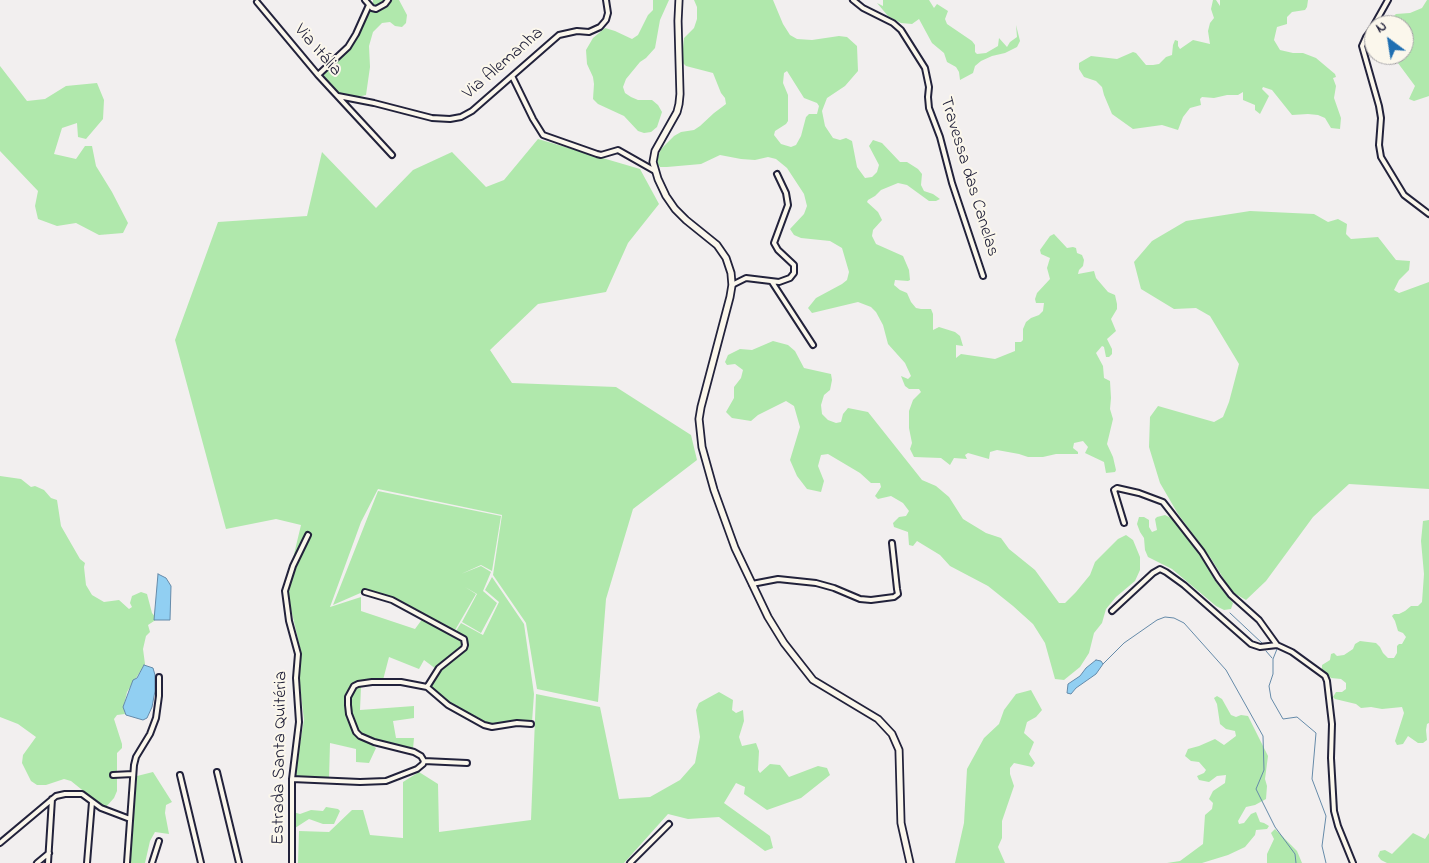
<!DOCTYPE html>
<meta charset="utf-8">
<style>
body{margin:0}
#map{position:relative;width:1429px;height:863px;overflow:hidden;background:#f2efef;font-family:"Indie Flower",sans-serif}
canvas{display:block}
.north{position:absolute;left:1364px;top:15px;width:50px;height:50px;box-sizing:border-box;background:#fbf7ec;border:1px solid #a4a2a5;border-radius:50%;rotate:329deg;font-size:14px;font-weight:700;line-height:20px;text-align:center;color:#22223b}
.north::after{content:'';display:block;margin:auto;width:18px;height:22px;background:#1f6fb2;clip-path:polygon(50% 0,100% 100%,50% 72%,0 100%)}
</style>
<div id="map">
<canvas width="1429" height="863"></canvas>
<div class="north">N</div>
</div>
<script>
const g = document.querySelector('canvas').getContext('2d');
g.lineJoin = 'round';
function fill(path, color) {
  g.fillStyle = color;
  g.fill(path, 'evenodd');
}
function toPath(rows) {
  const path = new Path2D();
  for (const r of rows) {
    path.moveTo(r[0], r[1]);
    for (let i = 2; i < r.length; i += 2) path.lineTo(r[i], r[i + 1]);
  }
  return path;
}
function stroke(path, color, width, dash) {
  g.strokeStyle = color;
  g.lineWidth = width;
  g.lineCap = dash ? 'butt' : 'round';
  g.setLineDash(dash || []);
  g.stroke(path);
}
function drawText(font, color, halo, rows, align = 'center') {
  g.font = font + ' "Indie Flower",sans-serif';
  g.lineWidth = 4;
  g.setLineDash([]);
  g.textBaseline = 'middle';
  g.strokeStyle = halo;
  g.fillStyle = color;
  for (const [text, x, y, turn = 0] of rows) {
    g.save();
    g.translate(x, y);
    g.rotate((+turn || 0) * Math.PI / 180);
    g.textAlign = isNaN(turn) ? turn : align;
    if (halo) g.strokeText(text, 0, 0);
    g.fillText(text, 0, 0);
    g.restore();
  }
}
fill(toPath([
 [373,0,399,0,407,15,406,23,402,27,395,26,390,22,382,23,373,32,369,46,370,67,366,95,353,98,338,94,332,91,323,75,351,48,355,33,373,3],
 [653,0,669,0,660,20,655,48,646,58,640,62,626,79,623,87,625,93,631,97,638,100,652,100,658,105,662,112,657,127,651,132,644,133,638,131,624,116,598,104,593,99,594,84,593,77,587,64,586,50,593,38,605,28,615,31,632,39,638,35,648,15,653,10],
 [694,0,773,0,783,24,790,35,797,39,812,40,839,36,847,37,857,46,858,71,845,86,827,98,822,111,825,126,833,138,840,140,846,138,852,141,857,167,865,178,872,177,877,172,879,165,869,146,873,140,882,143,900,162,907,162,918,169,922,174,921,185,924,191,933,194,940,199,936,201,929,201,907,185,898,183,881,190,875,196,868,200,867,202,878,212,882,220,873,230,872,236,876,244,903,256,909,270,910,280,908,281,895,280,894,285,900,290,907,293,911,302,916,308,921,309,931,309,933,314,933,330,939,327,955,332,960,336,963,346,956,345,956,358,961,354,995,359,1015,351,1015,342,1021,342,1023,340,1023,329,1026,322,1031,318,1039,315,1043,311,1044,303,1036,303,1035,299,1037,293,1050,279,1047,268,1050,258,1041,254,1040,250,1050,236,1054,234,1067,248,1073,247,1076,248,1077,253,1082,255,1084,260,1083,266,1079,270,1078,274,1094,271,1096,278,1108,292,1115,295,1117,304,1117,309,1111,319,1116,331,1107,339,1112,349,1112,354,1109,357,1106,357,1104,347,1102,346,1096,353,1103,366,1104,378,1110,381,1111,398,1110,409,1113,419,1107,444,1113,457,1116,470,1115,472,1106,473,1104,462,1085,453,1088,447,1083,441,1074,443,1073,448,1078,452,1078,454,1056,454,1043,457,1028,457,1019,454,997,450,990,452,989,459,968,453,965,455,967,459,954,458,950,465,941,458,914,457,910,449,912,443,909,428,909,411,913,400,921,392,919,389,909,389,905,386,901,376,908,379,911,376,905,363,888,344,883,325,876,312,871,307,858,302,812,313,808,308,816,298,842,284,847,280,849,272,842,248,830,241,801,238,794,235,790,229,804,214,807,206,804,194,787,168,776,159,768,157,755,160,741,159,720,155,701,164,667,167,660,167,656,162,661,149,674,136,681,132,694,130,700,126,714,113,726,104,725,98,721,93,713,73,686,66,683,63,682,58,684,38,694,28,697,19,697,7],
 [787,71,804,98,817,103,819,106,817,114,809,114,806,117,801,136,796,145,791,147,781,144,774,135,775,131,786,124,788,121,788,95,783,83,784,73],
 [883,0,929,0,934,8,937,4,948,11,945,19,947,24,972,41,975,45,975,52,977,54,986,53,998,46,999,38,1007,47,1010,42,1017,37,1016,25,1020,41,1017,47,1005,53,992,56,981,61,975,66,973,73,960,80,959,72,956,67,947,62,944,53,932,43,919,19,912,24,901,23,888,16,877,3,883,6],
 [1213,0,1216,0,1220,6,1220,0,1308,0,1307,7,1305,10,1292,12,1287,17,1287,24,1277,27,1274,40,1280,50,1293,53,1303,53,1316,58,1335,74,1336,77,1333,78,1336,86,1334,98,1341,118,1340,129,1331,128,1325,118,1318,115,1308,114,1292,115,1272,90,1263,87,1262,89,1269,96,1260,114,1255,110,1255,105,1243,100,1243,92,1238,95,1227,95,1214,98,1202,97,1200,99,1201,105,1190,108,1183,117,1178,130,1162,125,1133,129,1112,114,1104,95,1102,87,1096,81,1084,77,1079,69,1079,63,1091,56,1117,59,1133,52,1136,53,1146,65,1153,65,1159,64,1166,57,1172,55,1173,45,1175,40,1178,41,1178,46,1180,49,1193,40,1210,44,1208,31,1210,23,1214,18,1211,9],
 [1427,0,1429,0,1429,96,1414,101,1409,99,1415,86,1392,55,1404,55,1404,25,1386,25,1386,23,1396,14,1410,13,1422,8],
 [0,66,27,101,45,99,66,86,97,83,104,100,103,119,86,139,78,137,77,123,62,128,54,154,76,159,85,146,92,146,96,166,112,192,128,223,123,233,99,235,76,223,57,226,38,219,35,206,38,191,0,151],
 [538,139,640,169,659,204,628,243,606,292,538,304,490,350,512,383,616,387,691,435,697,460,633,509,606,599,598,702,537,689,526,623,493,575,502,515,378,489,361,522,330,607,361,597,361,611,415,629,423,618,462,640,461,649,436,669,424,660,419,669,389,657,383,680,354,682,345,699,346,717,355,734,376,748,369,763,356,762,356,749,330,743,329,779,294,778,304,720,299,678,301,652,288,596,293,571,310,535,309,533,306,533,290,571,301,525,276,519,226,529,175,340,218,222,307,216,322,152,376,208,413,170,452,152,486,187,504,180],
 [1250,211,1314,214,1328,222,1338,219,1347,224,1346,234,1351,239,1378,237,1396,260,1410,261,1409,270,1399,280,1394,290,1399,293,1429,282,1429,489,1349,484,1313,517,1266,581,1246,600,1232,592,1210,557,1178,514,1160,483,1149,447,1150,417,1158,406,1214,422,1223,417,1229,402,1239,364,1210,316,1196,308,1174,309,1141,289,1134,262,1152,241,1186,221],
 [773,341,788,345,795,351,804,368,831,374,832,380,830,390,824,395,821,405,822,414,828,420,836,423,841,422,843,414,848,408,868,412,922,480,936,486,949,497,963,519,986,533,1001,538,1009,549,1035,570,1059,603,1065,603,1076,592,1090,575,1095,562,1118,539,1126,535,1133,540,1140,557,1140,570,1135,581,1116,597,1106,609,1102,623,1094,633,1089,653,1080,667,1064,680,1055,679,1045,643,1033,624,1013,606,988,586,950,566,940,555,917,541,913,546,909,545,908,532,894,527,893,523,899,517,906,516,909,511,903,503,891,496,878,499,875,496,881,487,880,483,871,483,860,473,828,454,821,455,818,466,824,481,821,492,807,489,797,476,790,460,800,427,794,406,786,401,758,415,751,421,732,418,726,412,734,398,734,387,741,378,743,370,735,364,727,365,725,362,728,355,740,349,752,350],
 [0,476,21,479,31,487,35,486,44,490,51,498,57,500,61,526,80,559,85,563,84,567,86,585,92,595,104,602,119,600,129,609,132,607,130,603,132,596,141,592,147,594,152,613,157,619,148,625,150,632,146,636,143,649,145,664,127,692,124,705,125,714,117,715,114,719,122,744,122,748,117,753,117,791,114,798,105,808,98,809,86,793,71,781,64,779,46,785,37,785,31,781,22,763,23,755,36,737,18,724,0,717],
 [378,491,501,516,492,571,481,565,461,574,481,566,491,572,483,591,497,603,481,633,462,622,477,594,465,587,476,594,454,632,391,599,365,591,333,605],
 [1165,515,1173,519,1203,560,1216,582,1233,603,1231,609,1224,610,1216,606,1172,569,1148,557,1145,550,1144,538,1140,532,1137,524,1139,517,1144,517,1149,520,1149,527,1152,532,1157,530,1155,519,1157,517],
 [1429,520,1429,723,1427,724,1426,730,1427,740,1423,743,1418,743,1408,736,1403,744,1397,745,1395,741,1404,713,1402,707,1382,709,1371,707,1361,708,1356,704,1335,699,1333,697,1336,692,1342,692,1346,689,1346,683,1341,679,1331,678,1322,669,1322,665,1330,660,1331,654,1334,653,1337,656,1344,655,1353,649,1355,644,1360,641,1376,643,1380,647,1383,653,1388,658,1394,658,1397,653,1397,646,1399,644,1402,644,1406,637,1403,633,1398,631,1395,621,1392,616,1394,614,1399,614,1405,611,1411,606,1418,606,1422,602,1424,574,1421,541,1423,521],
 [492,577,524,624,534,694,532,722,492,725,448,702,430,687,438,674,447,663,465,651,467,643,464,637,456,631,461,623,483,635,499,602,485,590],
 [361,687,360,710,414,706,414,718,393,721,396,738,414,738,413,749,365,737,357,729,350,706,352,693,355,688],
 [1031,690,1042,710,1036,717,1027,722,1024,733,1034,742,1029,754,1035,763,1032,767,1014,763,1010,768,1010,774,1014,786,1002,821,1002,838,998,847,1005,863,955,863,964,823,967,769,984,738,999,724,1004,710,1016,694],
 [719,692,733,700,732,710,736,713,743,710,744,721,739,737,742,746,756,743,759,751,758,770,760,773,770,764,780,765,789,777,818,766,827,768,830,775,801,798,767,810,744,794,745,787,736,783,724,803,770,836,773,848,765,851,719,817,688,819,668,814,624,863,298,863,299,831,329,832,352,810,363,810,370,835,403,838,403,782,419,772,438,784,439,832,531,820,536,694,600,707,619,799,650,797,680,780,695,763,700,737,696,710,699,703],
 [1217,696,1222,699,1231,715,1236,717,1241,715,1248,716,1268,756,1265,779,1267,786,1266,799,1255,805,1246,807,1238,821,1239,824,1244,823,1251,814,1256,812,1260,822,1264,823,1269,826,1267,829,1256,830,1255,835,1245,847,1228,855,1202,863,1167,863,1180,861,1203,844,1205,815,1212,809,1213,803,1209,799,1213,791,1225,783,1226,775,1217,776,1209,782,1199,780,1197,776,1204,773,1206,770,1199,762,1191,761,1185,756,1188,749,1199,746,1215,739,1224,745,1236,736,1235,731,1226,729,1220,724,1217,704,1214,698],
 [153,772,172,802,166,805,165,813,169,834,155,832,150,841,145,863,130,863,137,776],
 [326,807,338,809,340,811,334,824,323,824,309,819,295,828,293,812,300,814,311,810,323,811],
 [1275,829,1297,851,1302,863,1267,863,1267,854,1274,839,1271,833],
 [1413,833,1425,839,1429,833,1429,863,1387,863,1381,860,1378,856,1380,851,1385,850,1392,854]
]), '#b0e8ac');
const water = toPath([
 [158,574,166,578,171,586,170,620,154,620,158,574],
 [1096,660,1101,661,1103,664,1096,674,1076,688,1071,694,1067,693,1068,684,1080,676,1086,668,1096,660],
 [144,665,153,668,155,675,155,691,152,707,147,718,143,720,126,715,123,707,133,680,137,678,144,665]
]);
fill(water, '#91cff2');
stroke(water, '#658aa9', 1);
stroke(toPath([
 [1230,613,1263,644],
 [1277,649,1273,659,1273,674,1269,686,1271,698,1283,719,1297,717,1316,733,1312,779,1326,816,1322,846,1326,863],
 [1266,651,1272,658],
 [1103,664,1124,643,1157,620,1165,617,1174,618,1184,623,1226,670,1263,736,1264,770,1256,789,1275,827,1295,854,1296,863]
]), '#658aa9', 1);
const minor = toPath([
 [365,0,372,8,376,9,385,4,388,0],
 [853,0,863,8,893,23,901,30,925,68,929,87,928,97,929,108,940,137,952,183,983,276],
 [257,2,318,75,392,155],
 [1374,25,1388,0],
 [1374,26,1366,37,1362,46,1379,106,1381,118,1379,145,1381,157,1404,195,1429,214],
 [318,75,348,47,356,34,369,5],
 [512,76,533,119,543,135,597,154,601,155,618,150,655,171],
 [338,96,374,103,432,118,450,119,461,117,472,111,559,35,577,31,589,32,600,27,606,20,608,13,606,0],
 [772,282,813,345],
 [732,285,746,278,779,282,790,278,794,273,794,265,778,250,774,243,788,205,786,193,777,174],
 [1124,523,1114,490,1117,488,1139,493,1163,502,1202,552,1218,578,1231,595,1259,620,1277,645,1292,652,1325,676,1327,681,1332,724,1331,758,1334,811,1338,826,1353,863],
 [752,584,778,579,816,583,834,588,860,599,871,600,894,597,898,594,897,589,892,543],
 [365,592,392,600,464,639,465,645,464,648,439,668,427,687],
 [1112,611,1153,573,1160,569,1166,572,1184,585,1251,644,1260,647,1277,645],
 [424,761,421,756,414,752,374,742,360,736,356,732,349,714,348,705,348,697,354,686,358,684,372,682,401,682,427,687,448,705,484,725,492,727,517,723,531,724],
 [424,761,467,763],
 [217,772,239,863],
 [113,775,133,774],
 [180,775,201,863],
 [292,779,360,782,386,781,417,769,423,764,424,761],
 [0,843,56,796,65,794,82,794,101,808,130,819],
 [37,863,49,853],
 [48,863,52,799],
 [87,863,92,802],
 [127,863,134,765,136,757,150,734,156,718,159,696,159,677],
 [152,863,159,841],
 [292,863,292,779,299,722,296,678,298,654,289,621,285,591,293,566,308,535],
 [630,863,669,824]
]);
const secondary = toPath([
 [679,0,678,21,680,94,679,104,677,112,655,151,653,162,658,179,666,196,675,209,686,220,717,245,726,258,731,273,732,285,730,297,701,407,699,419,702,447,714,490,735,548,768,617,784,643,813,680,878,719,892,734,899,750,901,823,910,863]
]);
stroke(minor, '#22223b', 8);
stroke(secondary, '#22223b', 9);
stroke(minor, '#fbf7ec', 4);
stroke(secondary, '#fbf7ec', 5.5);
drawText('18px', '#22223b', '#fbf7ec', [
 ["Via Itália",317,51,49],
 ["Via Alemanha",504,64,-41],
 ["Travessa das Canelas",968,177,73],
 ["Estrada Santa Quitéria",281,758,-89]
]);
</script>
